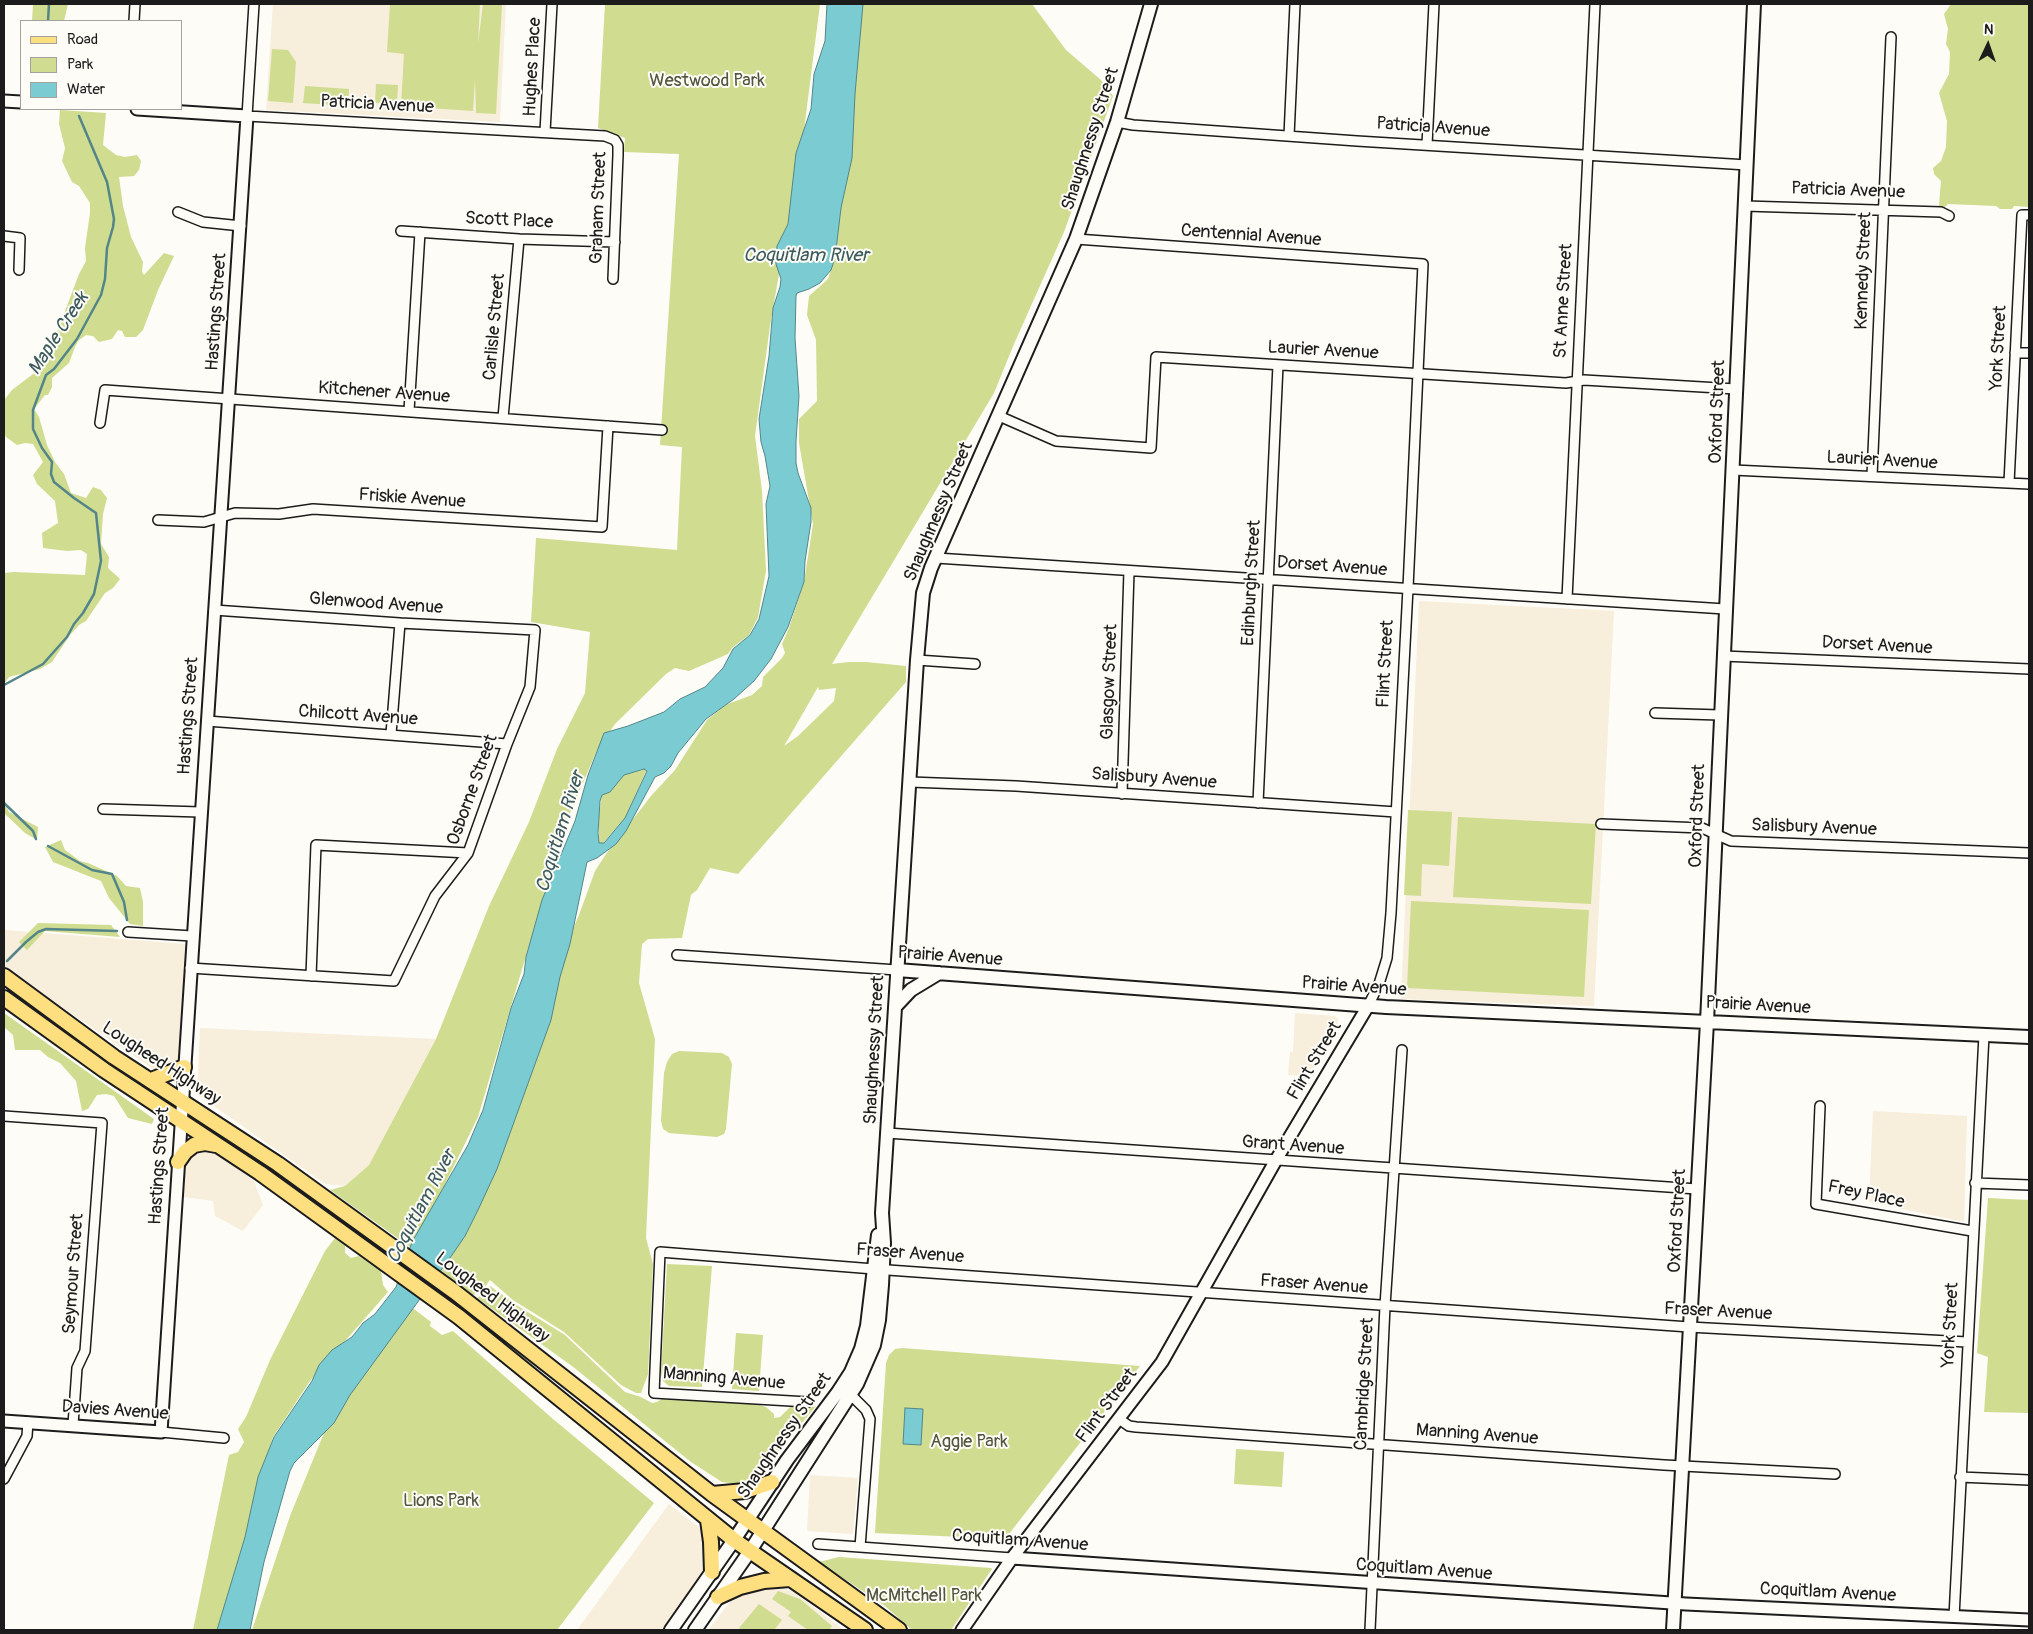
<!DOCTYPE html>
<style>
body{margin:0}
#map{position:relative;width:2033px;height:1634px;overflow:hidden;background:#fdfcf7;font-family:Pangolin,sans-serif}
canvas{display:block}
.frame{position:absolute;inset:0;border:5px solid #1c1c1c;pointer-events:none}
.legend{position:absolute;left:20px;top:20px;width:162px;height:90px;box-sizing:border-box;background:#fdfcf7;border:1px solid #a3a29f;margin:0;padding:6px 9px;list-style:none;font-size:15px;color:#1c1c1c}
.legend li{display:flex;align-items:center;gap:10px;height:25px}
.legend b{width:25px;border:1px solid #a3a29f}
.north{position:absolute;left:1963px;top:20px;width:50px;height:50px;-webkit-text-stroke:4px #fdfcf7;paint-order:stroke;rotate:3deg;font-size:14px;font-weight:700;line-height:20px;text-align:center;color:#1c1c1c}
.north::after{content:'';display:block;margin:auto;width:18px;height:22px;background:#1c1c1c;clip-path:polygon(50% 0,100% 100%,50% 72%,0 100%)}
</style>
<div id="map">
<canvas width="2033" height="1634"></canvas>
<div class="frame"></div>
<ul class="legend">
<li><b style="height:6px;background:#fedf80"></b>Road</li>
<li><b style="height:14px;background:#d0dc8f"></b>Park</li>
<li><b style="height:14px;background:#7accd2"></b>Water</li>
</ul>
<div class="north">N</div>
</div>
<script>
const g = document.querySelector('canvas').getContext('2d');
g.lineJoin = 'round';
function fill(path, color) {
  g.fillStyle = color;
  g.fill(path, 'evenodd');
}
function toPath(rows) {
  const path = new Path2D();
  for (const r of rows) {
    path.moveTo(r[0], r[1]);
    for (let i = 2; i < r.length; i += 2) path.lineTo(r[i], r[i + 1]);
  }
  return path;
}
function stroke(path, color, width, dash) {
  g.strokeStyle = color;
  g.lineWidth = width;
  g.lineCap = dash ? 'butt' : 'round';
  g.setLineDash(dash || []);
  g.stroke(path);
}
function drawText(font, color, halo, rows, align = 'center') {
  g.font = font + ' Pangolin,sans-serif';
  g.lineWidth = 4;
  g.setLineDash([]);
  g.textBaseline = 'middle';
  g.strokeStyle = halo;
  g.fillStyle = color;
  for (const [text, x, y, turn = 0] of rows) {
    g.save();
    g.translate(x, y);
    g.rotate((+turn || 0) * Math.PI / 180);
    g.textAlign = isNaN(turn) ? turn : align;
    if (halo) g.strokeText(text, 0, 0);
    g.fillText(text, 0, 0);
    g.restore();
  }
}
fill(toPath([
 [273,4,506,4,500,122,266,110],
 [1419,601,1614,611,1594,1006,1401,999],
 [4,930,186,944,179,1059,172,1068,158,1072,4,968],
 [1295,1013,1335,1016,1338,1019,1337,1026,1308,1077,1288,1075,1290,1052,1293,1052],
 [200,1028,436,1039,369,1165,345,1186,325,1184,197,1094],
 [1873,1111,1967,1116,1964,1222,1869,1202],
 [200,1149,214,1152,254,1181,263,1205,243,1231,215,1216,213,1201,183,1197,186,1159],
 [810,1475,858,1478,853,1534,807,1531],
 [669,1504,700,1528,704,1536,707,1554,705,1566,696,1584,664,1630,577,1630],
 [778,1586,794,1592,844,1630,708,1630,734,1597,747,1589]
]), '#f7eedc');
fill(toPath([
 [33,4,68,4,64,21,32,21],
 [390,4,480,4,478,44,483,4,502,4,496,114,476,113,475,80,473,111,401,106,404,54,387,52],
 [605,4,820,4,804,130,770,326,755,436,762,491,766,571,758,617,749,635,732,648,728,654,689,671,675,668,666,674,615,724,597,750,565,825,478,1117,413,1249,330,1190,345,1186,369,1165,436,1039,489,906,529,822,557,749,585,693,590,632,531,622,536,538,677,550,682,447,660,445,679,154,624,152,625,138,598,128],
 [854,4,1032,4,1066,50,1101,80,1113,96,1064,232,1014,344,994,393,832,664,848,662,866,662,906,666,906,682,738,874,710,868,697,890,691,895,682,938,648,939,642,944,639,983,655,1039,646,1238,653,1264,648,1374,641,1393,636,1393,621,1385,564,1332,513,1300,490,1280,482,1291,473,1295,438,1268,557,966,579,915,595,871,606,854,651,796,675,770,707,720,725,705,752,695,762,686,763,677,782,658,785,653,782,644,789,628,804,582,813,524,799,443,799,419,817,401,816,340,807,315,809,296,828,279,836,253],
 [818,687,819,690,836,688,834,701,798,736,784,746],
 [1951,4,2029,4,2029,207,2014,206,2012,209,2000,209,1996,206,1948,204,1944,208,1941,209,1939,205,1941,181,1934,174,1933,168,1941,161,1946,147,1947,121,1939,93,1949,74,1950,52,1946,44,1948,29,1944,14],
 [272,49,288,50,296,62,293,103,268,101],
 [376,84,398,85,397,104,375,103],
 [305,86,349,89,348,106,303,103],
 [60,110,106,113,103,145,116,155,125,157,137,155,141,161,139,170,134,176,119,177,123,206,131,237,143,262,142,272,144,275,164,253,174,256,158,290,143,330,136,337,125,337,122,331,118,330,112,339,99,342,93,336,86,335,78,341,75,347,69,363,52,378,52,387,48,395,45,395,34,409,39,417,47,445,55,462,64,474,71,493,86,498,93,487,101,490,107,498,103,514,101,544,109,557,108,568,120,579,113,588,105,593,86,621,79,625,70,635,52,662,40,669,9,677,4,684,4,573,14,572,85,575,87,554,81,550,67,551,43,548,42,533,58,523,55,501,37,484,33,475,43,462,33,444,25,443,17,445,6,437,4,432,5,399,12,390,37,371,42,363,56,335,79,274,86,261,85,248,90,213,90,203,79,186,72,182,62,161,65,148,59,124],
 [647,769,625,818,603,843,599,843,599,816,602,795,610,792,624,774],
 [4,803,9,812,38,827,37,840,25,833,4,813],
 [1408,810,1452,812,1449,866,1422,864,1421,896,1404,895],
 [1458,817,1596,824,1591,904,1453,897],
 [61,840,65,850,80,861,88,863,117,876,126,886,140,888,143,902,143,926,130,924,109,898,101,881,53,862,45,847],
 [1411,901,1589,910,1584,997,1407,988],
 [38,923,111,925,120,937,45,931,27,950,19,942],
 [4,1013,154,1119,152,1124,128,1118,114,1096,106,1094,97,1095,88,1109,82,1111,76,1081,60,1063,48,1057,40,1050,15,1050,13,1035,4,1027],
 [679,1051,722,1053,729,1057,732,1064,726,1129,724,1134,717,1137,669,1133,663,1129,661,1121,664,1073,667,1062,672,1054],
 [287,1182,306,1193,359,1230,355,1235,285,1184],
 [1988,1198,2029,1200,2029,1413,1984,1412,1988,1357,1977,1353],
 [335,1238,345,1245,345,1253,351,1258,359,1256,381,1271,383,1285,388,1292,310,1381,273,1437,257,1486,249,1538,220,1630,193,1630,229,1455,238,1452,244,1442,238,1429,246,1417,270,1360,325,1251],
 [667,1264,712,1266,702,1387,669,1386,663,1381,661,1373],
 [490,1286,518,1306,565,1335,625,1392,641,1397,652,1403,657,1402,665,1397,750,1402,766,1407,774,1414,774,1418,780,1417,790,1407,809,1408,816,1406,758,1475,738,1484,722,1482,691,1462,572,1366,477,1298,485,1293],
 [454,1299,584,1402,450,1304],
 [406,1303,431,1322,430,1326,442,1335,453,1331,553,1419,654,1503,557,1630,252,1630,290,1516,326,1428],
 [736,1333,763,1335,759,1391,732,1389],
 [902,1348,1140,1366,1005,1539,875,1533,886,1363,889,1355,895,1349],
 [1236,1449,1284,1452,1282,1487,1234,1484],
 [839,1557,991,1568,992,1569,951,1630,912,1630,885,1606,819,1562],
 [778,1591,800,1599,832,1626,829,1630,808,1630,788,1616,791,1612,772,1599],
 [759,1604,782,1620,774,1630,742,1630,739,1628]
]), '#d0dc8f');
const water = toPath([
 [827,4,863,4,855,94,852,158,841,208,835,258,831,270,820,283,809,289,797,293,796,296,795,338,799,396,796,441,796,463,798,473,811,508,811,522,805,561,804,582,788,627,771,659,754,681,734,699,706,719,678,753,671,766,664,773,655,777,626,831,616,844,597,858,587,862,570,944,560,977,551,1020,497,1169,478,1210,465,1236,452,1255,350,1395,334,1423,294,1463,290,1471,264,1562,250,1630,217,1630,245,1537,258,1477,274,1437,312,1381,319,1365,332,1350,352,1337,363,1323,375,1314,396,1287,412,1242,468,1145,476,1126,483,1110,511,1008,524,974,526,957,542,900,575,821,588,775,604,733,628,726,664,712,680,699,705,687,723,668,733,649,750,635,759,619,769,576,766,504,770,486,765,456,761,442,759,419,769,356,773,308,780,287,781,279,776,264,777,246,788,224,796,153,811,109,814,74,825,41,827,4],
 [644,769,647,771,625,818,604,843,599,843,598,833,600,801,602,795,610,792,624,775,644,769],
 [905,1408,923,1409,921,1445,903,1444,905,1408]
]);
fill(water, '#7accd2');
stroke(water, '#548689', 1);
stroke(toPath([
 [48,21,49,4],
 [4,685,43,664,67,637,74,624,83,613,94,594,101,561,96,513,74,498,54,482,51,474,52,462,42,448,33,429,33,410,46,375,54,369,77,339,101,295,105,279,107,248,113,227,114,219,107,182,79,116],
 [4,803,33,831,36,839],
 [48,846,92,870,112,874,124,902,127,920],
 [7,961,26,942,38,932,46,929,117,931]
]), '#548689', 2.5);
const minor = toPath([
 [254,4,247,116,605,136,615,140,618,145,618,155,613,279],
 [134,21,135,4],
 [1117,122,1133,125,1357,141,1747,165],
 [545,132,552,4],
 [1289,136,1295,4],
 [1427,145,1434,4],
 [1745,206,1941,212,1949,216],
 [178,212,203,222,241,226],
 [401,231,519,239,615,242],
 [4,236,20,238,19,270],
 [1076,239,1423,264,1408,588,1391,913,1387,958,1379,984,1368,1006],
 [2015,353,2029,353],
 [409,411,420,232],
 [999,416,1056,441,1151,448,1156,357,1566,383,1584,380,1736,389],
 [503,418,519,239],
 [100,423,105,390,662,430],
 [1733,470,2029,484],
 [1872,476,1891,37],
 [2009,483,2022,215,2029,215],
 [158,520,204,522,235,513,279,514,313,509,602,527,608,426],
 [936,558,1725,609],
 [1567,599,1595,4],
 [1723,656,2029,669],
 [917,660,975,664],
 [1655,713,1720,715],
 [207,721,507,744],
 [391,734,400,623],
 [910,782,1016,786,1396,812],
 [1122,794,1129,571],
 [1258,803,1278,365],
 [103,809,200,812],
 [1601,824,1702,828,1731,841,2029,853],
 [128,932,192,936],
 [677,955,897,970],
 [190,968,394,981,435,896,468,853,507,744,530,687,535,630,400,623,214,610],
 [311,976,316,845,468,853],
 [1820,1106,1816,1204,1972,1231],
 [4,1116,102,1123,85,1351,77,1368,73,1425],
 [887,1133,1697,1189],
 [1975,1183,2029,1185],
 [851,1395,866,1410,870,1419,860,1547],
 [808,1402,654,1393,660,1252,874,1269,1689,1327,1967,1342],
 [1119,1419,1129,1426,1136,1427,1664,1465,1835,1474],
 [161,1432,224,1438],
 [1960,1477,2029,1480],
 [4,1479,27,1436,28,1422],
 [818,1544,1012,1558],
 [1954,1617,1984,1035],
 [1370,1630,1385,1306,1402,1050]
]);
const tertiary = toPath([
 [4,101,21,102],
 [4,1421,161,1432,247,116,137,109],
 [1012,1558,1686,1604,2029,1620],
 [962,1630,1012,1558,1162,1362,1276,1160,1368,1006]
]);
const secondary = toPath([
 [897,970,1386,1007,2029,1037],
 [895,1007,911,990,939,973],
 [671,1630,734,1540,787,1460,838,1392,851,1372,861,1349,867,1326,878,1235],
 [695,1630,750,1551,857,1384,874,1345,879,1320,882,1285,884,1243,882,1213,917,660,923,593,931,568,1076,239,1117,122,1151,4],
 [1673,1630,1707,1022,1754,4]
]);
const primary = toPath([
 [4,976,114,1057,278,1164,455,1292,712,1494,899,1630],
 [4,998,104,1070,260,1173,459,1317,734,1540,865,1630],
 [151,1080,184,1067],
 [178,1162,185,1152,194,1145,205,1143,216,1145],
 [712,1494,745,1491,772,1482],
 [708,1520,711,1542,712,1572],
 [718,1597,740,1587,764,1581,790,1579]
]);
stroke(minor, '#1c1c1c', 12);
stroke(tertiary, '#1c1c1c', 15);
stroke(secondary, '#1c1c1c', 16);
stroke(primary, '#1c1c1c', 18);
stroke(minor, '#fdfcf7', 9);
stroke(tertiary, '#fdfcf7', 11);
stroke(secondary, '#fdfcf7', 12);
stroke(primary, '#fedf80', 14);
drawText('18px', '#1c1c1c', '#fdfcf7', [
 ["Hughes Place",533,67,-87],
 ["Patricia Avenue",377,105,3],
 ["Patricia Avenue",1433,128,4],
 ["Shaughnessy Street",1091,139,-72],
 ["Patricia Avenue",1848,191,2],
 ["Graham Street",599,208,-88],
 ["Scott Place",509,221,3],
 ["Centennial Avenue",1251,236,4],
 ["Kennedy Street",1864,271,-88],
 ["St Anne Street",1564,301,-87],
 ["Hastings Street",217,312,-86],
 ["Carlisle Street",495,327,-85],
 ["York Street",1999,348,-87],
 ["Laurier Avenue",1323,351,3],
 ["Kitchener Avenue",384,393,4],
 ["Oxford Street",1718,412,-88],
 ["Laurier Avenue",1882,461,3],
 ["Friskie Avenue",412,499,4],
 ["Shaughnessy Street",939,512,-67],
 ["Dorset Avenue",1332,567,4],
 ["Edinburgh Street",1252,583,-87],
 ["Glenwood Avenue",376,604,4],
 ["Dorset Avenue",1877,646,3],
 ["Flint Street",1386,664,-87],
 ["Glasgow Street",1110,682,-88],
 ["Hastings Street",189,716,-86],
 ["Chilcott Avenue",358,716,4],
 ["Salisbury Avenue",1154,779,4],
 ["Osborne Street",473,790,-70],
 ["Oxford Street",1698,816,-88],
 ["Salisbury Avenue",1814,828,2],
 ["Prairie Avenue",950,957,4],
 ["Prairie Avenue",1354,987,4],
 ["Prairie Avenue",1758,1006,3],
 ["Shaughnessy Street",875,1050,-87],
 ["Flint Street",1315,1061,-59],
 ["Lougheed Highway",161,1064,33],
 ["Grant Avenue",1293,1146,4],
 ["Hastings Street",160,1166,-86],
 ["Frey Place",1866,1195,12],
 ["Oxford Street",1678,1221,-87],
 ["Fraser Avenue",910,1254,4],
 ["Seymour Street",74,1274,-86],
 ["Fraser Avenue",1314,1285,4],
 ["Lougheed Highway",492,1298,37],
 ["Fraser Avenue",1718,1312,3],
 ["York Street",1951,1325,-87],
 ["Manning Avenue",724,1379,5],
 ["Cambridge Street",1365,1384,-87],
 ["Flint Street",1107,1406,-53],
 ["Davies Avenue",115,1411,4],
 ["Manning Avenue",1477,1435,4],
 ["Shaughnessy Street",785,1436,-55],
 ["Coquitlam Avenue",1020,1541,4],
 ["Coquitlam Avenue",1424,1570,4],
 ["Coquitlam Avenue",1828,1593,3]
]);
drawText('18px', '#52563e', '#fdfcf7', [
 ["Westwood Park",707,81],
 ["Aggie Park",969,1442],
 ["Lions Park",441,1501],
 ["McMitchell Park",924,1596]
]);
drawText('italic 19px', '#3d5a5c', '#fdfcf7', [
 ["Coquitlam River",806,256],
 ["Maple Creek",59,334,-57],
 ["Coquitlam River",561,832,-73],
 ["Coquitlam River",422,1207,-62]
]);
</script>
